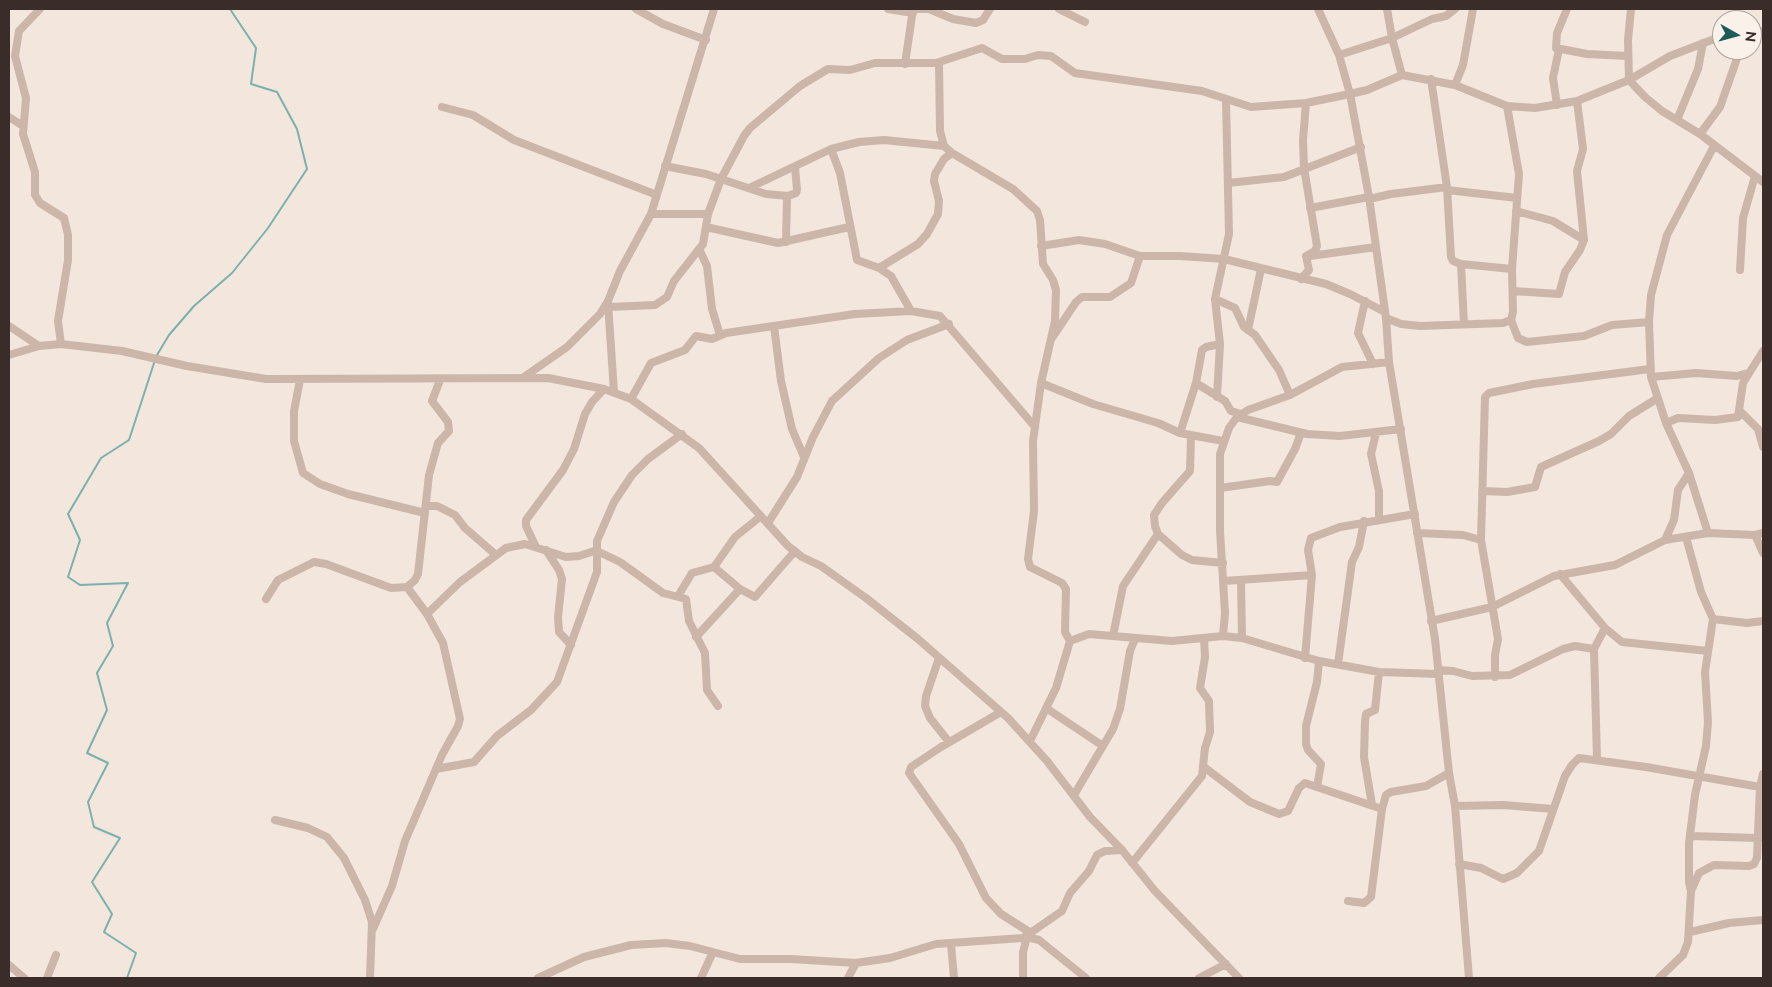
<!DOCTYPE html>
<style>
body{margin:0}
#map{position:relative;width:1772px;height:987px;overflow:hidden;background:#f3e6dd;font-family:Raleway,sans-serif}
canvas{display:block}
.frame{position:absolute;inset:0;border:10px solid #392c29;pointer-events:none}
.north{position:absolute;left:1712px;top:10px;width:50px;height:50px;box-sizing:border-box;background:#faf1ea;border:1px solid #ada29d;border-radius:50%;rotate:97deg;font-size:14px;font-weight:700;line-height:20px;text-align:center;color:#392c29}
.north::after{content:'';display:block;margin:auto;width:18px;height:22px;background:#1d5b58;clip-path:polygon(50% 0,100% 100%,50% 72%,0 100%)}
</style>
<div id="map">
<canvas width="1772" height="987"></canvas>
<div class="frame"></div>
<div class="north">N</div>
</div>
<script>
const g = document.querySelector('canvas').getContext('2d');
g.lineJoin = 'round';
function toPath(rows) {
  const path = new Path2D();
  for (const r of rows) {
    path.moveTo(r[0], r[1]);
    for (let i = 2; i < r.length; i += 2) path.lineTo(r[i], r[i + 1]);
  }
  return path;
}
function stroke(path, color, width, dash) {
  g.strokeStyle = color;
  g.lineWidth = width;
  g.lineCap = dash ? 'butt' : 'round';
  g.setLineDash(dash || []);
  g.stroke(path);
}
stroke(toPath([
 [157,355,169,335,194,306,232,273,268,228,307,169,297,129,277,92,251,84,256,48,230,9],
 [127,978,136,953,104,932,112,914,92,882,120,838,94,827,88,802,108,763,87,753,107,710,97,673,113,646,107,623,128,583,80,585,68,577,80,540,68,514,101,458,129,440,155,360]
]), '#7bb1ad', 2);
stroke(toPath([
 [40,9,19,31,15,56,26,98,23,134,35,172,35,195,40,203,64,218,68,235,68,260,58,321,61,344],
 [636,9,663,24,706,40],
 [888,9,913,13],
 [918,9,930,9],
 [929,9,953,19,976,23,983,20,990,9],
 [1059,9,1085,22],
 [1318,9,1339,55,1350,94,1369,197,1386,318,1389,362,1435,639,1449,773,1455,806,1469,978],
 [1387,9,1392,38,1402,75],
 [1567,9,1557,33,1556,48,1587,54,1627,56],
 [1631,9,1628,40,1629,80,1645,97,1662,111,1700,134,1763,182],
 [1752,30,1763,32],
 [1339,55,1392,38,1432,19,1446,16,1455,9],
 [939,63,940,131,944,146,952,153,1013,189,1037,211,1040,220,1043,264,1053,280,1056,290,1055,321,1041,383,1033,441,1034,511,1028,559,1030,567,1062,583,1066,589,1065,632,1070,641],
 [905,64,913,9],
 [1431,79,1447,187,1451,257,1453,261,1461,264,1512,269],
 [1455,85,1463,65,1473,9],
 [1557,105,1553,78,1559,49],
 [442,107,473,115,514,140,657,195],
 [9,117,23,126],
 [1677,120,1698,69,1703,43],
 [1700,134,1720,107,1740,50],
 [831,149,840,173,857,260,879,268,891,276,911,311,940,316,1035,427],
 [665,166,706,174,766,194,788,196],
 [1228,183,1284,177,1361,147],
 [749,188,831,149,859,142,884,140,944,146],
 [1447,190,1517,198],
 [1369,199,1391,194,1447,187],
 [1310,208,1369,197],
 [1516,211,1553,221,1584,240],
 [651,214,708,214],
 [706,227,778,243,849,227],
 [786,242,787,199,788,196,796,193,797,190,795,167],
 [1041,246,1079,240,1105,244,1140,256,1180,256,1224,259,1326,284,1350,294,1385,312],
 [699,249,707,266,712,309,720,335],
 [1310,256,1376,247],
 [1461,264,1464,324],
 [879,268,918,244,927,234,938,214,939,201,934,181,935,174,944,159,952,153],
 [1740,270,1743,218,1755,176],
 [1301,279,1309,270,1306,256,1315,251,1317,246,1304,168,1303,140,1306,103],
 [1513,291,1559,294,1565,272,1580,250,1584,240,1577,171,1583,149,1577,101],
 [1215,299,1235,308,1244,327,1255,335,1279,370,1290,395],
 [1365,301,1358,333,1373,364],
 [608,303,614,392],
 [608,307,655,305,667,297,674,281,703,244,708,214,721,179,744,136,750,128,800,86,828,69,850,70,875,63,936,63,982,48,1002,59,1025,59,1038,55,1051,56,1075,73,1202,91,1251,107,1306,103,1350,94,1367,90,1402,75,1455,85,1507,106,1535,108,1577,101,1629,80,1670,56,1722,36],
 [1386,318,1401,324,1420,326,1503,323,1511,320,1513,312,1512,269,1519,174,1507,106],
 [1511,320,1518,338,1527,342,1584,336,1612,325,1649,322],
 [9,326,39,346,61,344,122,351,187,366,266,379,548,378,604,389,631,399,699,448,788,546,802,557,821,566,866,598,918,639,1008,718,1047,761,1090,817,1122,850,1155,891,1239,978],
 [774,326,781,381,792,429,804,457],
 [1248,330,1261,269],
 [1052,338,1076,302,1082,297,1110,297,1131,283,1140,256],
 [9,355,39,346],
 [524,377,567,347,600,314,608,301,620,271,651,214,714,9],
 [1651,377,1696,373,1737,376,1748,373],
 [300,380,294,411,294,441,303,473,320,484,348,494,425,513],
 [1041,383,1093,404,1158,423,1180,433,1223,441],
 [1196,383,1225,401,1231,411,1241,414],
 [1217,397,1220,344,1215,299,1229,234,1226,100],
 [631,399,651,363,685,350,696,336,712,339,726,333,855,314,911,311],
 [1740,411,1758,429,1763,447],
 [1237,417,1307,434,1340,436,1401,429],
 [1666,423,1678,418,1715,420,1738,417,1743,383,1763,351],
 [1180,433,1196,383,1202,350,1206,347,1220,344],
 [1376,433,1371,454,1379,491,1379,519],
 [1191,436,1190,471,1162,503,1154,515,1155,526,1158,534,1182,555,1192,560,1223,563],
 [1220,488,1270,481,1277,482,1295,449,1301,433],
 [1483,491,1507,492,1535,487,1541,467,1599,441,1611,434,1629,416,1658,398],
 [426,506,437,506,455,515,465,528,496,555],
 [768,523,797,477,813,437,832,401,879,358,907,340,949,324],
 [1417,533,1463,535,1481,540,1498,639,1495,655,1495,677],
 [1708,533,1689,473,1666,423,1651,377,1649,322,1651,295,1667,235,1714,146],
 [1755,535,1763,553],
 [1686,537,1701,592,1713,619,1747,623,1763,621],
 [1481,540,1485,397,1489,393,1533,384,1650,369],
 [1665,540,1674,520,1678,490,1689,473],
 [535,545,526,526,526,520,563,470,574,449,585,414,592,402,604,389],
 [546,550,559,570,562,579,558,617,559,632,571,645],
 [597,551,620,562,663,593,686,599,689,621,705,653,707,690,718,706],
 [714,567,740,589,755,597,795,551],
 [1560,574,1605,628,1622,642,1708,651],
 [1241,580,1242,638],
 [1224,581,1312,575],
 [678,596,692,573,714,567,735,537,761,516],
 [266,599,278,580,314,562,326,564,391,588,407,587,415,580,418,574,429,475,438,443,449,431,448,422,432,401,440,380],
 [427,614,460,582,506,548,525,544,566,557,579,556,597,550],
 [1431,621,1492,607,1554,576,1615,565,1665,540,1708,533,1755,535,1763,533],
 [1113,636,1123,586,1158,534],
 [1223,636,1225,613,1220,531,1220,454,1229,428,1237,417,1248,410,1290,395,1342,367,1389,362],
 [696,637,740,589],
 [939,658,926,696,925,706,930,718,949,742],
 [1305,658,1312,575,1308,550,1311,538,1340,527,1415,514],
 [1338,664,1352,562,1359,547,1364,521],
 [1438,670,1453,671,1472,676,1510,675,1563,649,1575,646,1594,649],
 [1046,708,1103,746],
 [1001,712,941,747,911,767,909,773,959,844,986,898,1001,914,1031,933],
 [1030,741,1056,688,1070,641,1089,634,1172,641,1223,636,1242,638,1319,661,1379,672,1439,674],
 [1597,759,1594,649,1605,628],
 [1204,767,1250,802,1279,814,1288,811,1299,788,1305,783,1382,809],
 [436,769,474,762,497,736,531,710,557,682,597,572,597,541,614,502,632,475,648,459,682,434],
 [1317,787,1321,764,1308,750,1306,744,1306,726,1317,682,1319,661],
 [1074,795,1113,729,1120,709,1130,651,1135,639],
 [1372,805,1364,757,1365,721,1366,714,1375,710,1379,672],
 [1455,806,1503,805,1553,809],
 [275,820,308,828,327,837,344,858,365,900,372,922,370,978],
 [1690,836,1759,838],
 [1132,863,1202,776,1205,748,1210,732,1209,701,1200,688,1205,657,1204,638],
 [1459,864,1481,868,1503,879,1517,873,1539,851,1565,776,1572,765,1579,758,1646,767,1760,787],
 [1691,891,1689,882,1689,843,1695,795,1706,746,1708,722,1705,672,1713,619],
 [1348,901,1364,903,1371,897,1382,809,1386,795,1391,792,1426,786,1449,773],
 [373,929,392,886,405,841,442,755,458,726,460,719,443,643,427,614,407,587],
 [1690,932,1729,923,1763,920],
 [951,944,954,978],
 [9,965,24,978],
 [47,978,56,955],
 [538,978,584,957,631,945,666,943,690,946,740,959,791,959,856,963,890,958,936,944,1023,938,1062,911,1070,893,1089,871,1097,855,1105,851,1122,850],
 [701,978,713,952],
 [848,978,856,963],
 [1023,978,1023,952,1027,937,1039,940,1086,978],
 [1199,978,1226,964],
 [1659,978,1683,955,1688,942,1691,891,1699,873,1714,865,1749,866,1754,864,1757,858,1760,787,1763,774]
]), '#ccb5a9', 8);
</script>
